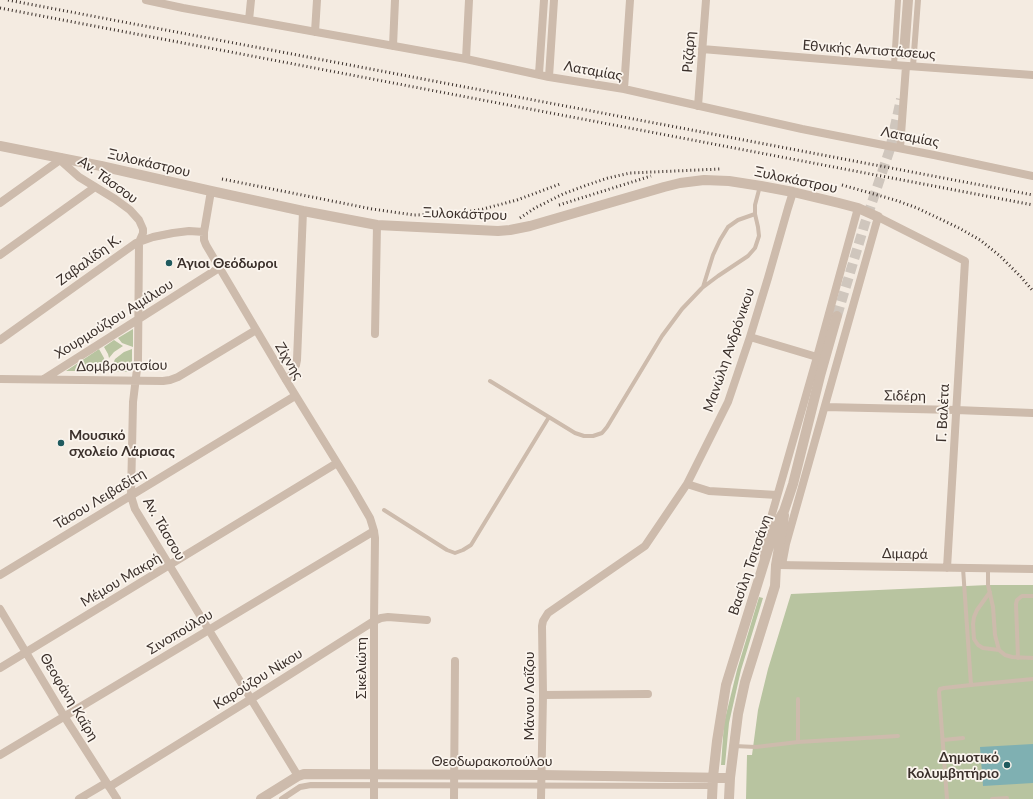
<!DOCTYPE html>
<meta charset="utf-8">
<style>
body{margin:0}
canvas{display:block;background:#f4ebe1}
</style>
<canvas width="1033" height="799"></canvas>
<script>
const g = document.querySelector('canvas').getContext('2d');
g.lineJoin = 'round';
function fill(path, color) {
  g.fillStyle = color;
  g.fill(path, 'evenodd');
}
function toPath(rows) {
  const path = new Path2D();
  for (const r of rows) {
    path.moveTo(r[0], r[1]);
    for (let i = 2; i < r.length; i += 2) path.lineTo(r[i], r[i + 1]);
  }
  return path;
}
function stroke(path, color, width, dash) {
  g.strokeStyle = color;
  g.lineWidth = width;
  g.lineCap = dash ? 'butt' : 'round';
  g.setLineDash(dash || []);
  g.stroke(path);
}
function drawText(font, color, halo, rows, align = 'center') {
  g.font = font + ' Lato,sans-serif';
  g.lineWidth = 3.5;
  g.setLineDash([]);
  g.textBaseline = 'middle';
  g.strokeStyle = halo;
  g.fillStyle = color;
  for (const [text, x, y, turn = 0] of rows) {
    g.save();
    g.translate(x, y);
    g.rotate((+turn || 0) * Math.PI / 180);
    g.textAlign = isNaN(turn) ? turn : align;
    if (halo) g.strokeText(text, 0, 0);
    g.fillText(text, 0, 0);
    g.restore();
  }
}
fill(toPath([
 [133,329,133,347,122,343,118,338],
 [114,340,123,346,114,352,109,358,108,354,104,347],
 [99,349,104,358,106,371,66,371],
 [132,349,132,372,111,371,113,364,115,359,124,352],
 [988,585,1033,585,1033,799,746,799,747,755,752,755,758,710,768,669,791,594],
 [759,597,763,598,741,670,729,723,725,765,721,765,724,723,737,670]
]), '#b8c4a0');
fill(toPath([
 [1033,744,1033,783,983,786,980,747]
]), '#7fb0b2');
stroke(toPath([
 [837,316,865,223,890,149,901,99]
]), '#cfc6bd', 10, [10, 5]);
stroke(toPath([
 [703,287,713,255,720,240,728,227,738,220,755,214],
 [490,381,575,433,584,436,593,436,602,433,607,427,662,336,682,309,702,288,718,276,748,256,755,248,759,236,758,227,755,214,755,205,760,186],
 [384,510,447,550,455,553,463,550,471,545,549,417],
 [988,569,988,585,993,607,995,635,999,650,1005,655,1012,657,1033,658],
 [990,592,977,610,974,617,973,624,974,639,978,645,983,648,999,650],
 [1018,658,1016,604,1017,600,1022,596,1033,596],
 [971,685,1033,679],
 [798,699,798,742],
 [943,740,963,738],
 [734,746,756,747,798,742,898,736],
 [947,799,939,692,940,689,944,688,971,685,963,568],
 [992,799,1007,798]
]), '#cdbbac', 4);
stroke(toPath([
 [894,65,898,0],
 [913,66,918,0],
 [282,799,300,787,311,785,712,786]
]), '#cdbbac', 6);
stroke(toPath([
 [146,0,183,8,466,59,549,77,624,89,802,129,934,155,1033,176],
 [249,20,251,0],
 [315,32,317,0],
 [393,46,395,0],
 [702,49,894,65,1033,75],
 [466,59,469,0],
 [539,74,544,0],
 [549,77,554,0],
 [624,89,630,0],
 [698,106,706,0],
 [900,148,906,66],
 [60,157,60,160,79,177,115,199,130,210,139,220,143,229,143,233,139,242,138,361,133,402,131,496,135,509,298,776],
 [211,191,204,232,204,240,206,245,286,380,352,487,370,518,374,531,375,538,374,621,374,799],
 [0,203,60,160],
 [0,255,95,187],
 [375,334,377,225],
 [750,337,817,357],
 [0,340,136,243,153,237,173,233,189,231,204,232],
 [0,379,163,381,170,380,178,377,256,330],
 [44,379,219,268],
 [286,380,291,375,296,365,297,360,303,211],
 [825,407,956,410,1033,413],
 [687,484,709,491,777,495],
 [764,557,764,542,817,357,858,208],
 [777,565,1033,569],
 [782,565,786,544,878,217,965,261,947,568],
 [0,575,295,396],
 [0,609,64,716,117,799],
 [0,668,337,463],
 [543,695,648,694],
 [0,755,374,531],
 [109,787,251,699,374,621,381,618,388,617,427,620],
 [79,799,106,783],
 [454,799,455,661],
 [541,799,543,695,542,626,543,621,548,613,645,546,687,484,728,402,750,337,768,278,788,208,793,192]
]), '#cdbbac', 8);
stroke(toPath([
 [904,54,908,0],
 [0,146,101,166,211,191,303,211,377,225,498,231,510,230,530,226,664,187,680,183,704,180,729,181,761,186,793,192,839,203,858,208,878,217],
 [261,799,298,776,304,774,541,775,730,778],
 [712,799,713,777,717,741,726,685,772,537,778,521,784,511,793,484,820,376,837,316],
 [729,799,730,778,738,714,745,682,775,586,776,565,783,524,784,515]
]), '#cdbbac', 10);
stroke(toPath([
 [8,0,1033,195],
 [0,8,1033,205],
 [222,179,372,209,414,215,455,214,483,209,517,200,560,184],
 [842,185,895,200,917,208,959,228,980,240,1000,256,1021,277,1033,291],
 [559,205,651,176],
 [520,218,535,208,563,194,587,185,608,178,630,173,720,169]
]), '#3b302b', 3, [1, 3]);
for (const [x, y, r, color] of [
 [169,263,4,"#1f5a5e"],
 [61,443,4,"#1f5a5e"],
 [1007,765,4,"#1f5a5e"]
]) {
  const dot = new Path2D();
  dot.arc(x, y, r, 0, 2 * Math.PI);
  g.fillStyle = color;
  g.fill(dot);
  stroke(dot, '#fbf5ee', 1.5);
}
drawText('14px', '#3b302b', '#fbf5ee', [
 ["Εθνικής Αντιστάσεως",869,50,4],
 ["Ριζάρη",689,52,-86],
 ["Λαταμίας",593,71,10],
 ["Λαταμίας",910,137,11],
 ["Ξυλοκάστρου",149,163,13],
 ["Αν. Τάσσου",108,180,36],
 ["Ξυλοκάστρου",796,180,12],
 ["Ξυλοκάστρου",465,214,2],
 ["Ζαβαλίδη Κ.",89,260,-36],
 ["Χουρμούζιου Αιμίλιου",114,319,-32],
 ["Μανώλη Ανδρόνικου",729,350,-71],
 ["Ζίχνης",289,361,59],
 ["Δομβρουτσίου",122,366,-1],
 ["Σιδέρη",905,396,1],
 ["Γ. Βαλέτα",943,413,-87],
 ["Τάσου Λειβαδίτη",100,499,-31],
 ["Αν. Τάσσου",164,529,60],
 ["Διμαρά",905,554,1],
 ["Βασίλη Τσιτσάνη",750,565,-71],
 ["Μέμου Μακρή",121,580,-31],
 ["Σινοπούλου",180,632,-31],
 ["Σικελιώτη",361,668,-90],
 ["Καρούζου Νίκου",258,679,-32],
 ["Μάνου Λοΐζου",529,696,-90],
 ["Θεοφάνη Καΐρη",69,697,59],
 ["Θεοδωρακοπούλου",492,761]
]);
drawText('bold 14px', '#3b302b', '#fbf5ee', [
 ["Άγιοι Θεόδωροι",177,263],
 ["Μουσικό",69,435],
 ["σχολείο Λάρισας",69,451],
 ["Δημοτικό",999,757,"right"],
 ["Κολυμβητήριο",999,773,"right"]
], 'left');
</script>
